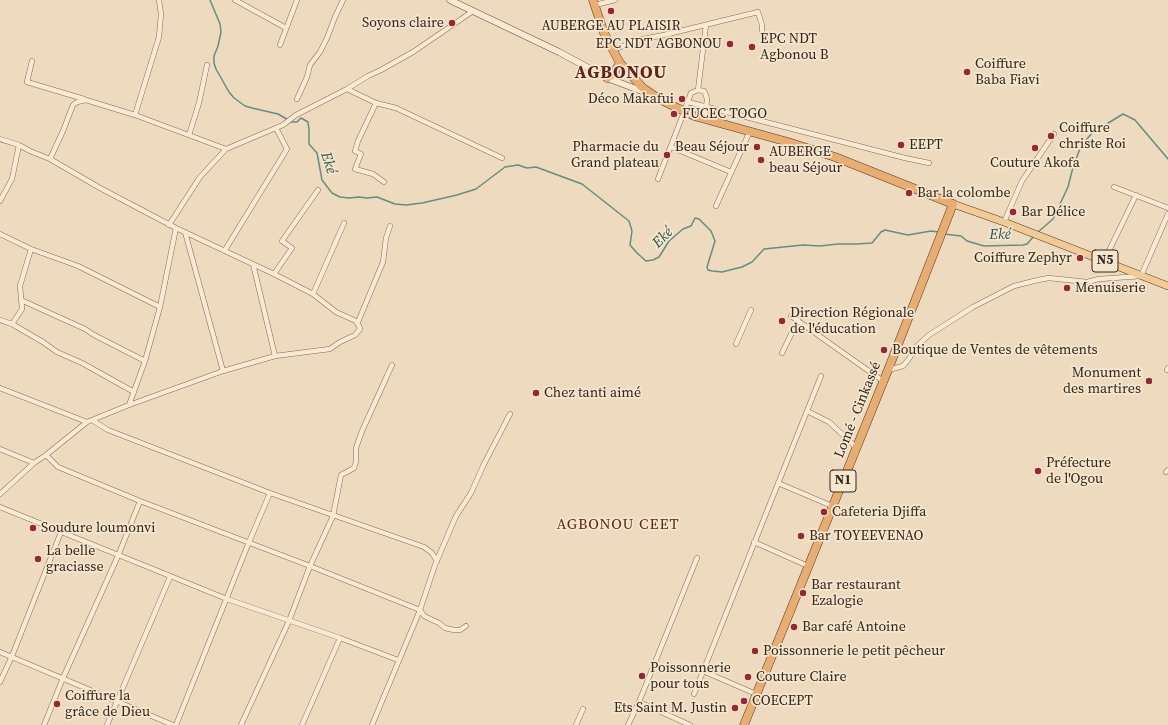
<!DOCTYPE html>
<meta charset="utf-8">
<style>
body{margin:0}
canvas{display:block;background:#eddabf}
</style>
<canvas width="1168" height="725"></canvas>
<script>
const g = document.querySelector('canvas').getContext('2d');
g.lineJoin = 'round';
function toPath(rows) {
  const path = new Path2D();
  for (const r of rows) {
    path.moveTo(r[0], r[1]);
    for (let i = 2; i < r.length; i += 2) path.lineTo(r[i], r[i + 1]);
  }
  return path;
}
function stroke(path, color, width, dash) {
  g.strokeStyle = color;
  g.lineWidth = width;
  g.lineCap = dash ? 'butt' : 'round';
  g.setLineDash(dash || []);
  g.stroke(path);
}
function drawText(font, color, halo, rows, align = 'center') {
  g.font = font + ' "Source Serif 4",serif';
  g.lineWidth = 3.5;
  g.setLineDash([]);
  g.textBaseline = 'middle';
  g.strokeStyle = halo;
  g.fillStyle = color;
  for (const [text, x, y, turn = 0] of rows) {
    g.save();
    g.translate(x, y);
    g.rotate((+turn || 0) * Math.PI / 180);
    g.textAlign = isNaN(turn) ? turn : align;
    if (halo) g.strokeText(text, 0, 0);
    g.fillText(text, 0, 0);
    g.restore();
  }
}
stroke(toPath([
 [210,0,220,24,221,32,218,46,214,56,214,63,216,69,229,92,234,98,245,106,252,108,278,114,292,122,297,122,301,118,308,122,309,130,309,144,317,153,322,180,332,193,340,197,349,198,359,197,367,198,377,197,395,204,406,205,422,203,457,195,476,189,505,167,518,165,527,168,536,167,582,184,629,221,632,231,630,245,637,253,646,261,653,260,659,257,669,241,683,229,691,226,695,218,699,219,711,231,715,241,707,267,708,270,712,271,722,272,742,267,752,262,764,249,803,245,820,246,838,244,856,244,872,243,881,232,885,230,908,235,931,231,938,232],
 [1038,232,1053,219,1068,187,1073,167,1081,146,1092,133,1123,114,1135,120,1168,159],
 [944,234,961,236,967,241,984,246,1023,245,1027,244,1034,236]
]), '#6a8c80', 1.5);
const minor = toPath([
 [235,0,286,28],
 [595,5,615,0],
 [280,45,297,0],
 [613,50,638,40,664,35,758,12,762,25,762,33],
 [32,61,27,82,84,99],
 [347,89,376,103,396,108,502,158],
 [698,90,704,91,706,95,707,100,705,116],
 [297,99,307,77,310,65,320,52,327,38,335,17,343,0],
 [688,102,905,158,929,163],
 [376,103,358,141,355,151,361,154,355,169,373,174,384,182],
 [685,109,691,93,698,90,706,25],
 [135,115,159,37,161,14,159,0],
 [189,135,199,103,207,65],
 [0,139,19,145,30,151,50,159,100,188,176,228,274,274,313,294,336,312,356,321,359,326,360,329,355,335,340,342,330,349,275,356,223,371,129,405,87,422,46,455,34,463,0,494],
 [671,147,731,172],
 [50,159,63,131,73,105,77,102,86,100,135,115,226,149],
 [658,179,684,112],
 [1114,187,1168,208],
 [0,201,12,179,19,145],
 [716,206,750,131],
 [1004,222,1022,181,1054,134],
 [169,225,200,177,226,149,283,125,296,115,347,89,368,76,381,70,413,52,473,11],
 [185,232,223,371],
 [0,234,31,249,78,266,160,307],
 [225,250,287,149,276,128],
 [1104,261,1136,195],
 [253,264,275,356],
 [274,274,292,248,282,241,318,190],
 [313,294,344,223],
 [21,300,85,329,94,335,145,361],
 [791,316,883,381],
 [0,320,12,324,43,342,57,352,82,363,134,392],
 [358,322,383,262,386,238,390,226],
 [12,324,22,309,20,286,31,249],
 [736,344,751,310],
 [782,353,798,320],
 [888,370,903,366,908,360,917,346,929,335,973,307,1014,286,1038,280,1049,278,1087,282,1099,279,1141,276,1168,214],
 [1167,370,1168,368],
 [0,388,87,422],
 [129,405,145,361,160,307,176,228],
 [807,411,829,422,856,447],
 [92,420,108,430,270,493,424,547,432,553,437,561],
 [0,449,34,463],
 [46,455,58,467,140,501,310,566,420,610,424,616,439,623,445,628,454,630,460,630,466,626],
 [1166,472,1168,470],
 [778,483,832,506],
 [0,507,227,599,340,638,398,660],
 [754,542,808,566],
 [0,652,173,725],
 [703,671,756,694],
 [0,682,12,656,61,532],
 [694,694,821,376],
 [639,702,690,725],
 [44,725,63,678,118,556,140,501],
 [107,725,170,577],
 [176,725,249,542,270,493],
 [241,725,289,621,310,566,333,516,341,475,354,468,356,462,356,448,362,431,392,365],
 [302,725,340,638],
 [372,725,420,610,435,565,456,516,471,493,484,464,510,414],
 [576,725,583,709],
 [628,725,639,702,697,558]
]);
const secondary = toPath([
 [450,0,559,52,607,78,647,93]
]);
const primary = toPath([
 [953,204,1004,222,1168,286]
]);
const trunk = toPath([
 [593,0,604,33,620,63,643,88,659,99,694,116,788,142,835,157,953,204,888,370,744,725],
 [607,78,614,73,620,63]
]);
stroke(minor, '#866b57', 5.5);
stroke(secondary, '#674c3b', 7);
stroke(primary, '#533a2c', 8);
stroke(trunk, '#533a2c', 9);
stroke(minor, '#f8e9d2', 4.5);
stroke(secondary, '#f8e9d2', 6);
stroke(primary, '#f1cb96', 7);
stroke(trunk, '#e8ad72', 8);
for (const [x, y, r, color] of [
 [611,11,4,"#942834"],
 [452,23,4,"#942834"],
 [730,44,4,"#942834"],
 [752,47,4,"#942834"],
 [967,72,4,"#942834"],
 [682,99,4,"#942834"],
 [674,114,4,"#942834"],
 [1051,136,4,"#942834"],
 [901,145,4,"#942834"],
 [757,147,4,"#942834"],
 [1035,148,4,"#942834"],
 [667,155,4,"#942834"],
 [761,160,4,"#942834"],
 [909,193,4,"#942834"],
 [1013,212,4,"#942834"],
 [1080,258,4,"#942834"],
 [1067,288,4,"#942834"],
 [782,321,4,"#942834"],
 [884,350,4,"#942834"],
 [1149,381,4,"#942834"],
 [536,393,4,"#942834"],
 [1038,471,4,"#942834"],
 [824,512,4,"#942834"],
 [33,528,4,"#942834"],
 [801,536,4,"#942834"],
 [38,559,4,"#942834"],
 [803,593,4,"#942834"],
 [794,627,4,"#942834"],
 [755,651,4,"#942834"],
 [642,676,4,"#942834"],
 [748,677,4,"#942834"],
 [744,701,4,"#942834"],
 [57,704,4,"#942834"],
 [735,708,4,"#942834"]
]) {
  const dot = new Path2D();
  dot.arc(x, y, r, 0, 2 * Math.PI);
  g.fillStyle = color;
  g.fill(dot);
  stroke(dot, '#f5e6ce', 1.5);
}
for (const [x, y, w] of [
 [1105,261,26],
 [843,481,26]
]) {
  const box = new Path2D();
  box.roundRect(x - w / 2, y - 11, w, 22, 3);
  g.fillStyle = '#f5e6ce';
  g.fill(box);
  stroke(box, '#35251c', 1);
}
drawText('bold 13px', '#35251c', null, [
 ["N5",1105,261],
 ["N1",843,481]
]);
drawText('14px', '#35251c', '#f5e6ce', [
 ["Soyons claire",444,23,"right"],
 ["AUBERGE AU PLAISIR",611,26,"center"],
 ["EPC NDT",760,39],
 ["Agbonou B",760,55],
 ["EPC NDT AGBONOU",722,44,"right"],
 ["Coiffure",975,64],
 ["Baba Fiavi",975,80],
 ["Déco Makafui",674,99,"right"],
 ["FUCEC TOGO",682,114],
 ["Coiffure",1059,128],
 ["christe Roi",1059,144],
 ["EEPT",909,145],
 ["Pharmacie du",659,147,"right"],
 ["Grand plateau",659,163,"right"],
 ["Beau Séjour",749,147,"right"],
 ["AUBERGE",769,152],
 ["beau Séjour",769,168],
 ["Couture Akofa",1035,163,"center"],
 ["Bar la colombe",917,193],
 ["Bar Délice",1021,212],
 ["Coiffure Zephyr",1072,258,"right"],
 ["Menuiserie",1075,288],
 ["Direction Régionale",790,313],
 ["de l'éducation",790,329],
 ["Boutique de Ventes de vêtements",892,350],
 ["Monument",1141,373,"right"],
 ["des martires",1141,389,"right"],
 ["Chez tanti aimé",544,393],
 ["Préfecture",1046,463],
 ["de l'Ogou",1046,479],
 ["Cafeteria Djiffa",832,512],
 ["Soudure loumonvi",41,528],
 ["Bar TOYEEVENAO",809,536],
 ["La belle",46,551],
 ["graciasse",46,567],
 ["Bar restaurant",811,585],
 ["Ezalogie",811,601],
 ["Bar café Antoine",802,627],
 ["Poissonnerie le petit pêcheur",763,651],
 ["Poissonnerie",650,668],
 ["pour tous",650,684],
 ["Couture Claire",756,677],
 ["Coiffure la",65,696],
 ["grâce de Dieu",65,712],
 ["COECEPT",752,701],
 ["Ets Saint M. Justin",727,708,"right"]
], 'left');
drawText('14px', '#35251c', '#f5e6ce', [
 ["Lomé - Cinkassé",858,410,-68]
]);
drawText('italic 15px', '#2b554e', '#f5e6ce', [
 ["Eké",328,163,72],
 ["Eké",1000,235,-1],
 ["Eké",663,238,-45]
]);
g.letterSpacing = '1px';
drawText('15px', '#61231c', '#f5e6ce', [
 ["AGBONOU CEET",618,525]
]);
g.letterSpacing = '0px';
g.letterSpacing = '1px';
drawText('bold 18px', '#61231c', '#f5e6ce', [
 ["AGBONOU",621,73]
]);
g.letterSpacing = '0px';
</script>
